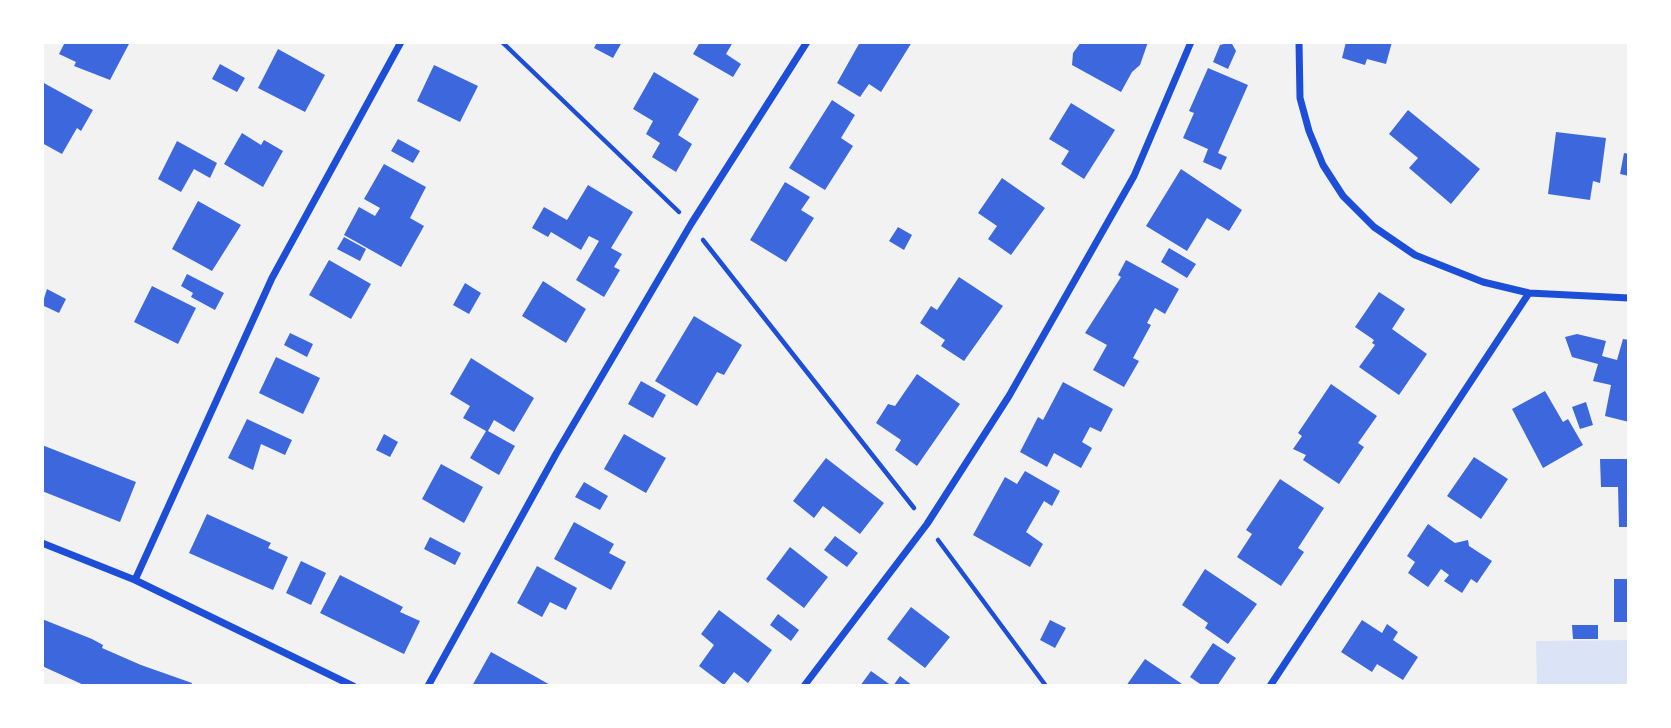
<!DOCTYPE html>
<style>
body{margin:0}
#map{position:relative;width:1671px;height:728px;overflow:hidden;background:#f2f2f2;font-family:Roboto,sans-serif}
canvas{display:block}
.frame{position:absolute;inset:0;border:44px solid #fff;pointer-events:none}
</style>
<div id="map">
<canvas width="1671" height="728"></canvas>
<div class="frame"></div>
</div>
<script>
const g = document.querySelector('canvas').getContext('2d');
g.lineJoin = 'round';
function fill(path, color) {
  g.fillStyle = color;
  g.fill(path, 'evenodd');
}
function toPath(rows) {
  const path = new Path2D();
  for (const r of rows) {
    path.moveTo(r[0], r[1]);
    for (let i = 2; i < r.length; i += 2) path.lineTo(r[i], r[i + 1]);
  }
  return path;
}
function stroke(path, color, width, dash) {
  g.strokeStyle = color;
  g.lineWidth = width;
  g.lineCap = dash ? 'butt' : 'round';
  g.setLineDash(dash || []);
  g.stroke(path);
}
fill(toPath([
 [1629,640,1629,686,1537,686,1536,641]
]), '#dbe4f7');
fill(toPath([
 [65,42,130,42,110,80,74,66,76,62,59,54],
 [597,42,622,42,613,58,594,48],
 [700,42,733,42,726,54,741,64,733,77,693,54],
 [860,42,912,42,881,92,869,84,860,97,837,83],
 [1081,42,1148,42,1140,65,1132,72,1121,92,1072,65,1073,53],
 [1231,42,1236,51,1228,69,1213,62,1220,45],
 [1346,42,1392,42,1386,64,1367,59,1365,65,1342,58],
 [278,49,325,75,305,112,258,88],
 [220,64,245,78,237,92,212,79],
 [434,65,478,86,460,122,417,101],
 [1208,68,1248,85,1218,153,1227,157,1221,170,1203,162,1208,149,1183,138,1194,113,1189,111],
 [654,72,699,99,678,135,692,144,676,172,652,157,660,143,646,134,653,121,633,109],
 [42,82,93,110,81,131,77,128,62,154,42,143],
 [832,100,855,115,841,138,853,146,825,190,789,168],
 [1071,103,1115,130,1084,179,1061,164,1069,151,1049,139],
 [1408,110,1480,169,1451,204,1409,168,1418,158,1389,134],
 [1556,132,1606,138,1600,183,1593,181,1590,200,1548,194],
 [242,133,261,145,264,140,283,151,263,187,224,164],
 [398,139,420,151,413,163,391,151],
 [177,141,217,163,210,178,194,169,181,192,158,179],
 [1624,153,1629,154,1629,176,1620,174],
 [384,164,426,187,410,218,424,226,401,267,344,235,359,207,375,216,380,208,364,199],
 [1181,169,1242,210,1229,231,1207,218,1187,251,1146,226],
 [1002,178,1045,208,1011,255,988,239,997,226,978,213],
 [785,182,810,197,801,210,814,218,786,262,750,240],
 [588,185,633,212,611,248,622,254,614,267,620,270,604,297,576,280,599,241,589,236,581,250,551,232,548,237,532,228,544,207,567,220],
 [198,201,241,225,212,271,172,249],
 [898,227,912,235,904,250,889,241],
 [344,237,366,249,360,261,337,249],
 [1169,248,1196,264,1187,278,1161,262],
 [329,260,371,284,351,319,309,295],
 [1126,260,1179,289,1165,314,1155,308,1147,323,1151,325,1133,358,1139,361,1124,387,1093,370,1107,345,1085,333,1121,277,1118,275],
 [187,274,224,293,215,310,191,297,193,293,181,286],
 [959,277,1003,306,964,361,941,346,945,340,920,323,931,306,937,310],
 [543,281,586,309,566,343,522,316],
 [465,283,481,293,469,314,453,305],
 [152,286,196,308,178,344,134,322],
 [47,289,66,299,59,313,42,305],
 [1379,292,1405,309,1392,329,1427,354,1399,395,1359,367,1375,345,1372,343,1374,340,1355,327],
 [694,316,742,345,724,375,717,372,697,406,655,381],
 [290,333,313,344,307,357,284,345],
 [1577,334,1606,341,1602,356,1617,360,1623,339,1629,340,1629,422,1605,416,1611,385,1593,381,1598,364,1572,357,1565,337],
 [276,357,320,378,303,414,259,393],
 [471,358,534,398,514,432,494,420,488,431,515,446,499,475,470,458,486,431,463,418,470,406,450,394],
 [917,374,960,404,917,466,895,450,901,440,876,423,888,404,895,406],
 [641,381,666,395,653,418,628,404],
 [1063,382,1113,409,1101,432,1090,427,1082,442,1092,448,1081,468,1054,453,1047,467,1020,452,1038,417,1043,420],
 [1331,384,1377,416,1358,443,1364,447,1339,484,1303,460,1306,455,1293,449,1302,436,1298,433],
 [1545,391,1563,422,1568,419,1583,445,1543,468,1512,409],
 [1586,402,1593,425,1580,429,1572,407],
 [247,419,292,440,285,455,261,444,253,470,228,458],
 [384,434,398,442,390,457,376,450],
 [624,434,666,458,646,493,604,469],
 [42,445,136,482,120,522,42,491],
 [1474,457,1508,479,1481,519,1447,496],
 [826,458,884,503,860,534,823,506,814,518,793,501],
 [1600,459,1628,459,1629,527,1619,527,1618,487,1601,487],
 [441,464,483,487,464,523,422,499],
 [1025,471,1060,491,1052,506,1044,501,1026,532,1043,544,1030,567,973,535,1005,477,1017,484],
 [1280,479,1324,508,1298,548,1304,552,1281,586,1237,557,1252,534,1246,530],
 [584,482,608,496,600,510,575,497],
 [207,514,271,543,268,548,288,557,273,590,189,553],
 [574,522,614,544,609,553,626,562,611,590,554,559],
 [1428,524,1455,543,1468,540,1469,546,1492,561,1477,583,1471,579,1462,593,1444,581,1449,575,1441,569,1428,587,1408,573,1415,562,1407,556],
 [835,536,858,553,847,567,824,550],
 [430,537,461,553,455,565,424,549],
 [790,547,828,577,804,608,766,579],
 [301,561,326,573,311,605,286,593],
 [537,566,577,588,566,610,550,602,542,617,517,603],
 [1205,569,1257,604,1228,644,1205,628,1208,623,1182,605],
 [340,575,403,607,400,612,420,621,404,654,320,613],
 [1614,579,1629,579,1629,622,1614,622],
 [911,607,950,637,925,668,887,639],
 [719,610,772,650,748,683,734,672,724,685,699,666,714,645,701,634],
 [778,614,799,630,791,641,770,625],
 [42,619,92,639,103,645,102,648,141,665,192,683,191,686,86,686,42,666],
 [1050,620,1066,628,1055,648,1040,640],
 [1362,620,1382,633,1387,624,1398,632,1393,640,1418,657,1403,680,1377,664,1372,672,1341,652],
 [1572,625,1598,625,1598,639,1573,639],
 [1213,643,1236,658,1217,686,1203,686,1190,677],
 [491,652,529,673,552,686,472,686],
 [1145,659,1185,686,1126,686],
 [871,671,892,686,860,686],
 [900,676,913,686,893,686]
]), '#3d67dc');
stroke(toPath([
 [502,42,679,212],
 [703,240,914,508],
 [938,540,1046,686]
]), '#1d4ed8', 4.5);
stroke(toPath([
 [1299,42,1300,98,1309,131,1323,165,1343,196,1374,227,1415,255,1483,282,1529,293,1629,298],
 [42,543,135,580,353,686],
 [135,580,272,278,401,42],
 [428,686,556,454,691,224,807,42],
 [804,686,927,524,1009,396,1134,176,1191,42],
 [1270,686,1529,293]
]), '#1d4ed8', 7);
</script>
